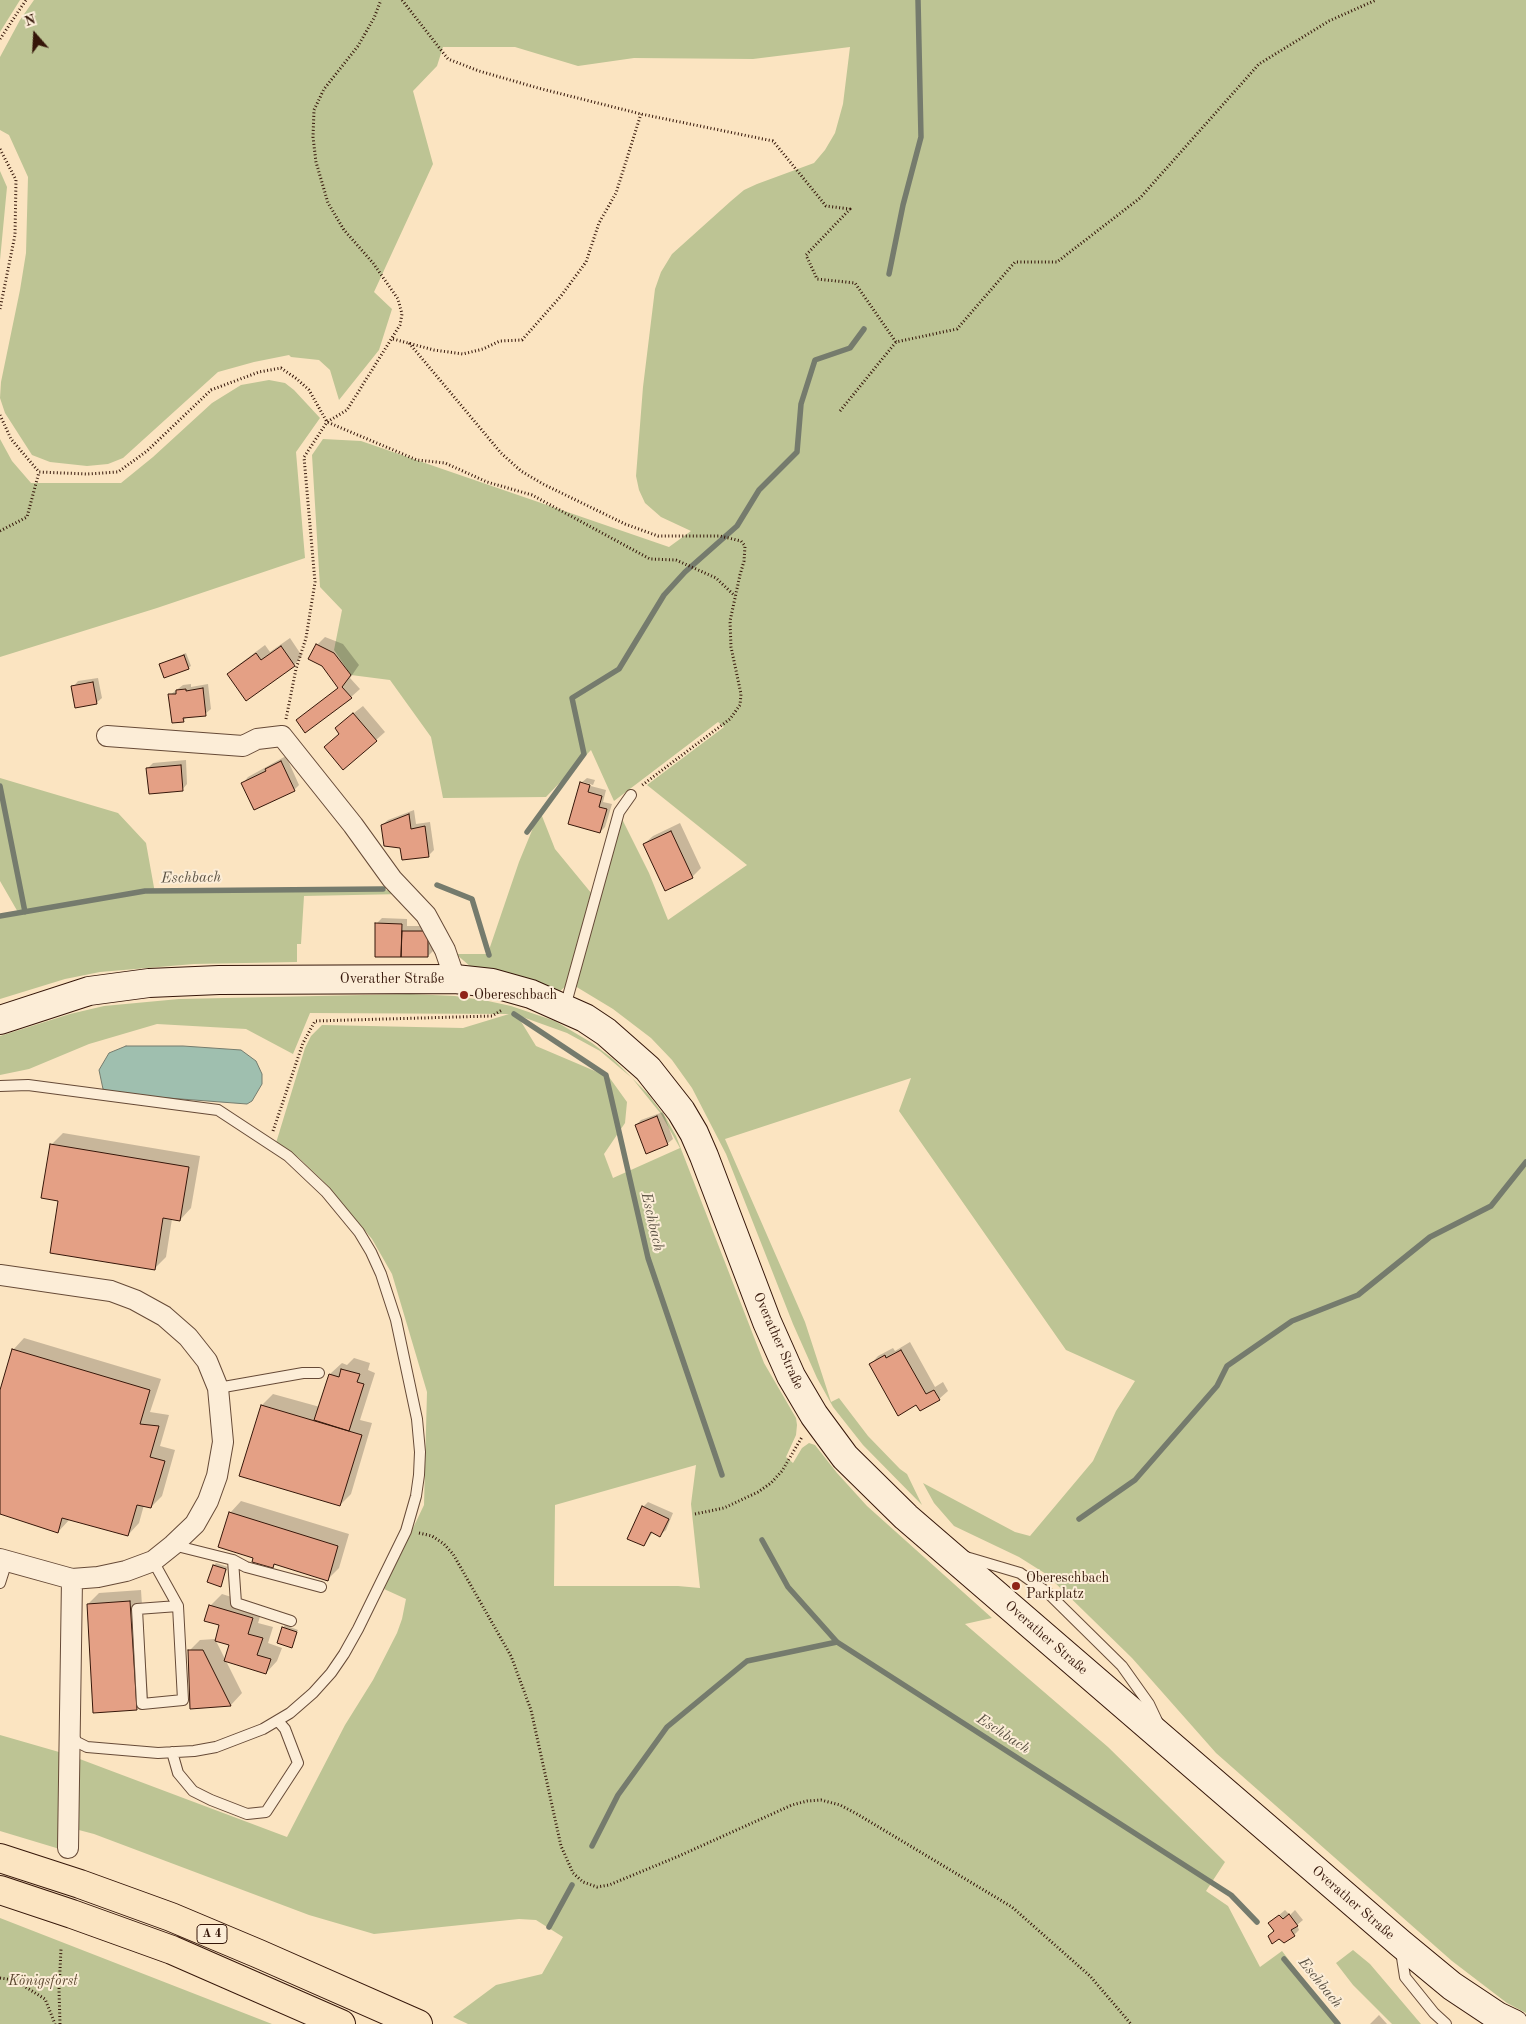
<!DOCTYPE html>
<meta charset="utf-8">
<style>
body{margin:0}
#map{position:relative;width:1526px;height:2024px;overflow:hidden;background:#fbe4c1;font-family:"Old Standard TT",serif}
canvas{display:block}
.north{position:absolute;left:10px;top:10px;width:50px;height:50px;-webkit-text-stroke:4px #fcedd7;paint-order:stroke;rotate:341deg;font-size:14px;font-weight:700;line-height:20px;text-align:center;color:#351609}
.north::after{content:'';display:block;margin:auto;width:18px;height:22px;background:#351609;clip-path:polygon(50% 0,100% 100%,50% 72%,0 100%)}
</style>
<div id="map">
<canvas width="1526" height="2024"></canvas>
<div class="north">N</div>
</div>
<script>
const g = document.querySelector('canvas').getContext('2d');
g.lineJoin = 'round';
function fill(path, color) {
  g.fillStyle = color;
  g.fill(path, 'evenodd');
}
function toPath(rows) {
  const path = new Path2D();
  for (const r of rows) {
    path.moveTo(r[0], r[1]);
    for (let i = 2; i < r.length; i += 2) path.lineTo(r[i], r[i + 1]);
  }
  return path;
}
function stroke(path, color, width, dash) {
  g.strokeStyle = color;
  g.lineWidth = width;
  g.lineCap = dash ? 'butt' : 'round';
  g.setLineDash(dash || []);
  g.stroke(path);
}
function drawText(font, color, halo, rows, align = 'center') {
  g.font = font + ' "Old Standard TT",serif';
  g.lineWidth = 4;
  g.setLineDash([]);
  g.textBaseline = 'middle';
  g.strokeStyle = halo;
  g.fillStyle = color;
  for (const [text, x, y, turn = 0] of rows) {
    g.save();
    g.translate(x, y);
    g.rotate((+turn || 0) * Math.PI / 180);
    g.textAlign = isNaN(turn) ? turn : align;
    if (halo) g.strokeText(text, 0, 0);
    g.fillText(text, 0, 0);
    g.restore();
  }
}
fill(toPath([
 [0,0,20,0,0,32],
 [34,0,1526,0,1526,2013,1507,2003,1452,1961,1216,1753,1132,1658,1046,1574,1019,1557,954,1526,934,1503,923,1483,1015,1532,1030,1536,1093,1461,1116,1411,1135,1381,1066,1350,899,1111,911,1078,725,1139,805,1322,831,1402,839,1398,868,1436,900,1469,907,1474,922,1505,863,1445,833,1407,817,1378,793,1324,726,1154,692,1088,672,1060,651,1038,613,1009,575,986,621,817,649,873,668,920,747,865,647,785,724,727,718,722,614,801,591,750,546,797,443,798,431,737,390,680,351,675,334,650,342,610,320,587,312,455,323,439,361,441,669,547,691,531,661,517,645,503,639,490,636,476,643,387,655,289,661,272,672,254,731,201,744,190,757,184,814,163,825,150,835,133,843,104,850,47,753,59,634,58,578,66,515,47,443,47,437,66,413,91,433,164,374,292,392,309,379,350,339,400,330,370,319,360,291,357,289,355,254,362,218,372,123,458,108,464,87,466,50,462,32,455,5,413,0,398,1,382,20,290,26,253,28,177,9,135,0,130,0,57,20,20],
 [0,171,7,187,0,260],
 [269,380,285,383,294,390,320,418,296,452,305,558,157,608,0,657,0,439,12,461,31,483,121,483,153,457,212,403,241,385],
 [0,778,118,813,146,843,155,893,399,890,403,894,304,896,301,944,297,944,297,962,194,964,100,972,65,979,0,999,0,918,19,914,0,881],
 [540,811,555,849,592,894,566,986,560,991,530,980,471,967,456,954,491,954,489,950,519,862],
 [410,994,455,996,488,1001,511,1006,555,1021,592,1043,613,1059,648,1094,666,1118,676,1136,764,1363,796,1418,797,1425,796,1435,786,1457,793,1463,802,1448,809,1443,815,1445,837,1473,867,1506,992,1618,965,1624,1108,1747,1225,1862,1206,1891,1228,1906,1260,1967,1282,1951,1338,2024,468,2024,453,2017,496,1985,542,1974,563,1937,536,1920,519,1919,374,1934,309,1915,94,1834,75,1829,77,1758,287,1837,345,1725,373,1680,397,1633,402,1619,406,1599,384,1589,424,1505,427,1392,392,1274,372,1239,326,1184,298,1157,276,1143,305,1048,311,1036,322,1025,463,1028,509,1014,310,1013,293,1054,246,1029,157,1024,89,1044,29,1069,0,1075,0,1036,70,1014,104,1006,179,999],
 [517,1015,567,1033,600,1051,632,1078,661,1114,680,1148,613,1178,604,1154,625,1123,627,1102,609,1077,536,1046],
 [696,1465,691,1504,700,1588,678,1586,554,1586,555,1505],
 [0,1735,59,1752,63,1850,0,1831],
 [0,1918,272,2024,0,2024],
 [1353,1950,1370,1964,1421,2024,1392,2024,1353,1985,1336,1963]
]), '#bdc494');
const water = toPath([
 [126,1046,183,1046,241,1050,256,1061,262,1074,262,1084,252,1101,247,1104,115,1094,103,1089,99,1070,109,1053,126,1046]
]);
fill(water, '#9fbfaf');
stroke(water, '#757b6d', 1);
fill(toPath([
 [325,637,343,644,359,665,350,678,360,689,351,697,298,720,339,687,317,645],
 [290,638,302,656,294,665,246,699,229,674,237,666,265,645,270,652],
 [186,653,191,666,188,668,160,664],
 [98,678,102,698,96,703,73,687,78,681],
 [191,684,191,687,208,684,211,709,205,714,187,717,183,721,170,695,183,685],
 [363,706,385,732,376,740,325,747,340,733,345,720],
 [286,756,299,785,294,790,243,783,248,777],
 [186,760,187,784,182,790,148,768,153,763],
 [587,778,595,780,593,785,583,782,583,784,606,790,603,802,612,804,605,827,600,832,581,783],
 [414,810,416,824,430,822,434,850,429,855,401,847,382,825,388,820],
 [680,823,701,868,692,877,665,890,644,844,653,836],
 [382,918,407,919,407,926,433,926,433,951,428,956,376,956,377,923],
 [663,1112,673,1139,667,1144,636,1125,641,1120],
 [63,1133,200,1156,191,1208,180,1220,172,1219,166,1257,154,1269,51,1145],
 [24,1338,161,1379,150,1412,169,1415,160,1446,175,1450,162,1496,151,1507,144,1505,139,1523,128,1535,70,1519,58,1532,0,1513,0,1395,13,1350],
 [910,1342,935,1387,943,1382,948,1391,939,1399,921,1410,917,1403,870,1365,878,1356,893,1348,895,1351],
 [354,1358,370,1363,368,1370,375,1373,360,1420,372,1423,351,1494,340,1505,262,1405,273,1394,320,1407,330,1374,342,1363,347,1365],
 [241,1501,349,1534,339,1568,328,1579,276,1563,273,1567,255,1557,230,1513],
 [648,1502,673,1513,666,1530,660,1535,653,1532,644,1545,643,1507],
 [216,1563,228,1567,220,1585,214,1565],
 [141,1590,148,1697,136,1709,88,1604,99,1593],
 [222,1594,263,1607,258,1623,273,1627,268,1643,282,1648,277,1661,266,1673,231,1644,210,1606],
 [285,1625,298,1630,291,1646,283,1628],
 [215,1639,242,1693,231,1705,192,1708,189,1651,200,1640],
 [1285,1910,1290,1915,1295,1910,1303,1920,1297,1925,1299,1930,1294,1935,1275,1931,1270,1923],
 [1379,2015,1387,2024,1370,2024]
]), '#0003');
stroke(toPath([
 [889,274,903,205,921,137,918,0],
 [0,786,25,912],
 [527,832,584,754,572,698,619,669,664,595,685,572,737,526,759,490,797,452,801,404,815,360,850,348,864,329],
 [437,885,472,899,489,955],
 [0,916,145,891,383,889],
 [514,1014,606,1075,648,1258,722,1475],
 [1079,1519,1135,1480,1217,1386,1227,1366,1292,1321,1358,1295,1430,1237,1491,1206,1526,1162],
 [762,1540,788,1587,837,1642,1231,1895,1257,1922],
 [592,1846,618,1795,667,1727,747,1661,837,1642],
 [549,1927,572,1885],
 [1284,1959,1338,2024]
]), '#757b6d', 5.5);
const building = toPath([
 [316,644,334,653,351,675,342,687,352,698,305,733,296,720,338,688,322,666,308,659,316,644],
 [281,646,295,666,246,701,227,674,256,653,261,660,281,646],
 [184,655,189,669,164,678,159,664,184,655],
 [93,682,97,704,75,708,71,686,93,682],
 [203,688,206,716,183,718,184,722,172,723,168,694,176,694,176,690,186,689,186,691,203,688],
 [353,713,377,741,343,770,324,747,339,734,335,728,353,713],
 [281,761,295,791,254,810,241,783,266,771,265,769,281,761],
 [181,765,183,791,149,794,146,768,181,765],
 [580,782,590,785,588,792,602,796,599,807,607,809,600,833,568,824,580,782],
 [409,814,411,829,425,826,429,857,402,860,400,848,384,846,381,825,409,814],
 [671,831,693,878,665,891,643,844,671,831],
 [375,923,402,924,401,957,375,957,375,923],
 [402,931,428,931,428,957,401,957,402,931],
 [657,1116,668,1145,646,1154,635,1125,657,1116],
 [50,1144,189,1167,180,1221,163,1218,155,1270,50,1253,58,1201,41,1198,50,1144],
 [12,1349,150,1390,140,1424,159,1426,150,1457,165,1461,151,1508,137,1505,128,1536,62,1518,58,1533,0,1514,0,1390,12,1349],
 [901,1350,926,1394,934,1390,940,1400,920,1411,916,1405,898,1416,869,1364,885,1355,886,1358,901,1350],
 [341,1369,360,1374,357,1382,364,1384,349,1431,314,1420,329,1374,339,1377,341,1369],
 [261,1405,362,1435,340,1506,239,1476,261,1405],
 [642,1506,669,1519,660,1537,651,1532,644,1546,627,1539,642,1506],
 [229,1512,338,1546,328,1581,274,1564,273,1568,252,1562,253,1558,218,1547,229,1512],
 [213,1565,226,1569,221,1587,207,1582,213,1565],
 [130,1601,137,1710,93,1713,87,1604,130,1601],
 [209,1605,253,1618,248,1634,263,1638,257,1655,271,1659,266,1674,224,1661,229,1645,215,1641,219,1625,204,1621,209,1605],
 [282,1627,297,1632,292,1648,277,1643,282,1627],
 [188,1650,203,1650,231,1706,190,1709,188,1650],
 [1289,1914,1298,1926,1291,1930,1295,1936,1284,1943,1279,1939,1272,1944,1268,1936,1274,1931,1268,1923,1279,1915,1283,1919,1289,1914]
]);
fill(building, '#e4a085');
stroke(building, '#351609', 1);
const lane = toPath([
 [565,1007,619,812,631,795],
 [0,1086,28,1085,218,1110,288,1156,326,1192,359,1232,371,1252,381,1274,396,1320,417,1419,420,1452,419,1475,416,1496,406,1531,358,1629,344,1654,331,1673,313,1693,290,1713,263,1729,216,1747,194,1751,158,1753,87,1747,77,1742,71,1734],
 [218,1388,303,1373,319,1373],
 [173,1545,233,1560,246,1567,321,1587],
 [966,1557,1020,1573,1048,1593,1122,1666,1149,1704,1158,1723],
 [233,1560,236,1603,291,1621],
 [153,1561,178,1606,183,1700,142,1704,137,1609,178,1606],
 [0,1583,7,1561],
 [172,1752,178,1773,193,1791,211,1800,247,1814,266,1812,298,1763,285,1729,278,1721],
 [1401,1951,1405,1977,1434,2013,1446,2024]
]);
const street = toPath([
 [107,736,243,746,257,739,282,736,353,825,392,879,426,915,445,950,455,979],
 [0,1275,111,1291,135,1300,164,1316,188,1337,207,1361,218,1388,223,1442,217,1476,208,1501,195,1524,173,1545,153,1561,126,1571,98,1577,72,1579,0,1559],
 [68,1848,72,1579]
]);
const secondary = toPath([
 [0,1020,89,991,149,983,219,980,455,979,492,983,531,994,585,1018,606,1032,648,1069,681,1111,694,1133,704,1156,767,1322,791,1376,814,1415,845,1457,906,1517,1400,1943,1452,1986,1497,2016,1514,2024]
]);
const highway = toPath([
 [0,1858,80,1884,171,1917,259,1954,418,2024],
 [0,1890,72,1914,172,1950,341,2024]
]);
stroke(lane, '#664a37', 12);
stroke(street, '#664a37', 22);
stroke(secondary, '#351609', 30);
stroke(highway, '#351609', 30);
stroke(toPath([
 [402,0,448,59,479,71,538,88,641,114,773,141,826,206,850,209,806,255,817,279,855,283,896,342,957,329,1015,262,1057,262,1140,198,1259,64,1329,21,1376,0],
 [0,39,26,0],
 [0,149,16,180,15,235,0,309],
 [393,339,434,350,463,354,483,349,500,341,522,340,561,296,586,262,599,223,616,193,641,114],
 [409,343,501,453,521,471,543,484,625,524,658,536,720,536,741,541,745,546,744,561,740,575,730,621,731,647,741,694,740,705,730,719,641,786],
 [840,411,896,342],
 [0,415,11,439,39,472,87,474,118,472,147,451,211,390,259,372,281,368,297,379,309,390,327,422,417,460,445,463,487,482,532,495,650,559,676,560,716,578,735,596],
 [0,531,27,517,39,472],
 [286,719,296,669,306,638,315,582,304,457,327,422,347,410,400,325,402,314,398,299,373,263,344,230,328,203,316,162,313,137,314,110,324,89,358,46,374,18,381,0],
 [273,1131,303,1043,315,1021,492,1016,502,1010],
 [695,1514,724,1508,758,1492,771,1483,782,1471,802,1437],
 [419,1533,432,1536,444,1544,453,1554,511,1656,531,1710,561,1846,573,1873,583,1882,597,1887,609,1885,679,1856,792,1805,807,1801,821,1800,840,1805,857,1814,1012,1907,1090,1976,1131,2024],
 [0,1978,14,1980,45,1999,55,2024],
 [60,2024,59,1990,61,1949]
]), '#351609', 3, [1, 2.5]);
stroke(lane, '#fcedd7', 10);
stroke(street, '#fcedd7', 20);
stroke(secondary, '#fcedd7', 28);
stroke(highway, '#fbe4c1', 28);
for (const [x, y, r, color] of [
 [464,995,5,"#8f2418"],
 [1016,1586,5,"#8f2418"]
]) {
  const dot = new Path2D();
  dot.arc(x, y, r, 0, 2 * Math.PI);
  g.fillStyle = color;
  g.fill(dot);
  stroke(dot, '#fcedd7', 2);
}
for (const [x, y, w] of [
 [212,1934,30]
]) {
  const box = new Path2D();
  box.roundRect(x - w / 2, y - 9.5, w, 19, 4);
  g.fillStyle = '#fcedd7';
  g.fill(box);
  stroke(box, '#351609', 1);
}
drawText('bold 12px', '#351609', null, [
 ["A 4",212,1934]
]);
drawText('14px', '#351609', '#fcedd7', [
 ["Overather Straße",392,979],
 ["Overather Straße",778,1341,66],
 ["Overather Straße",1046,1638,41],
 ["Overather Straße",1353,1903,41]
]);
drawText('14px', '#351609', '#fcedd7', [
 ["Obereschbach",474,995],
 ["Obereschbach",1026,1578],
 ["Parkplatz",1026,1594]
], 'left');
drawText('italic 14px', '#5e4a33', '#fcedd7', [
 ["Königsforst",43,1981]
]);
drawText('italic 15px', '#5a5143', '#fcedd7', [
 ["Eschbach",191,878,-1],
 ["Eschbach",652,1222,77],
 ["Eschbach",1003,1734,33],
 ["Eschbach",1320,1983,51]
]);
</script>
